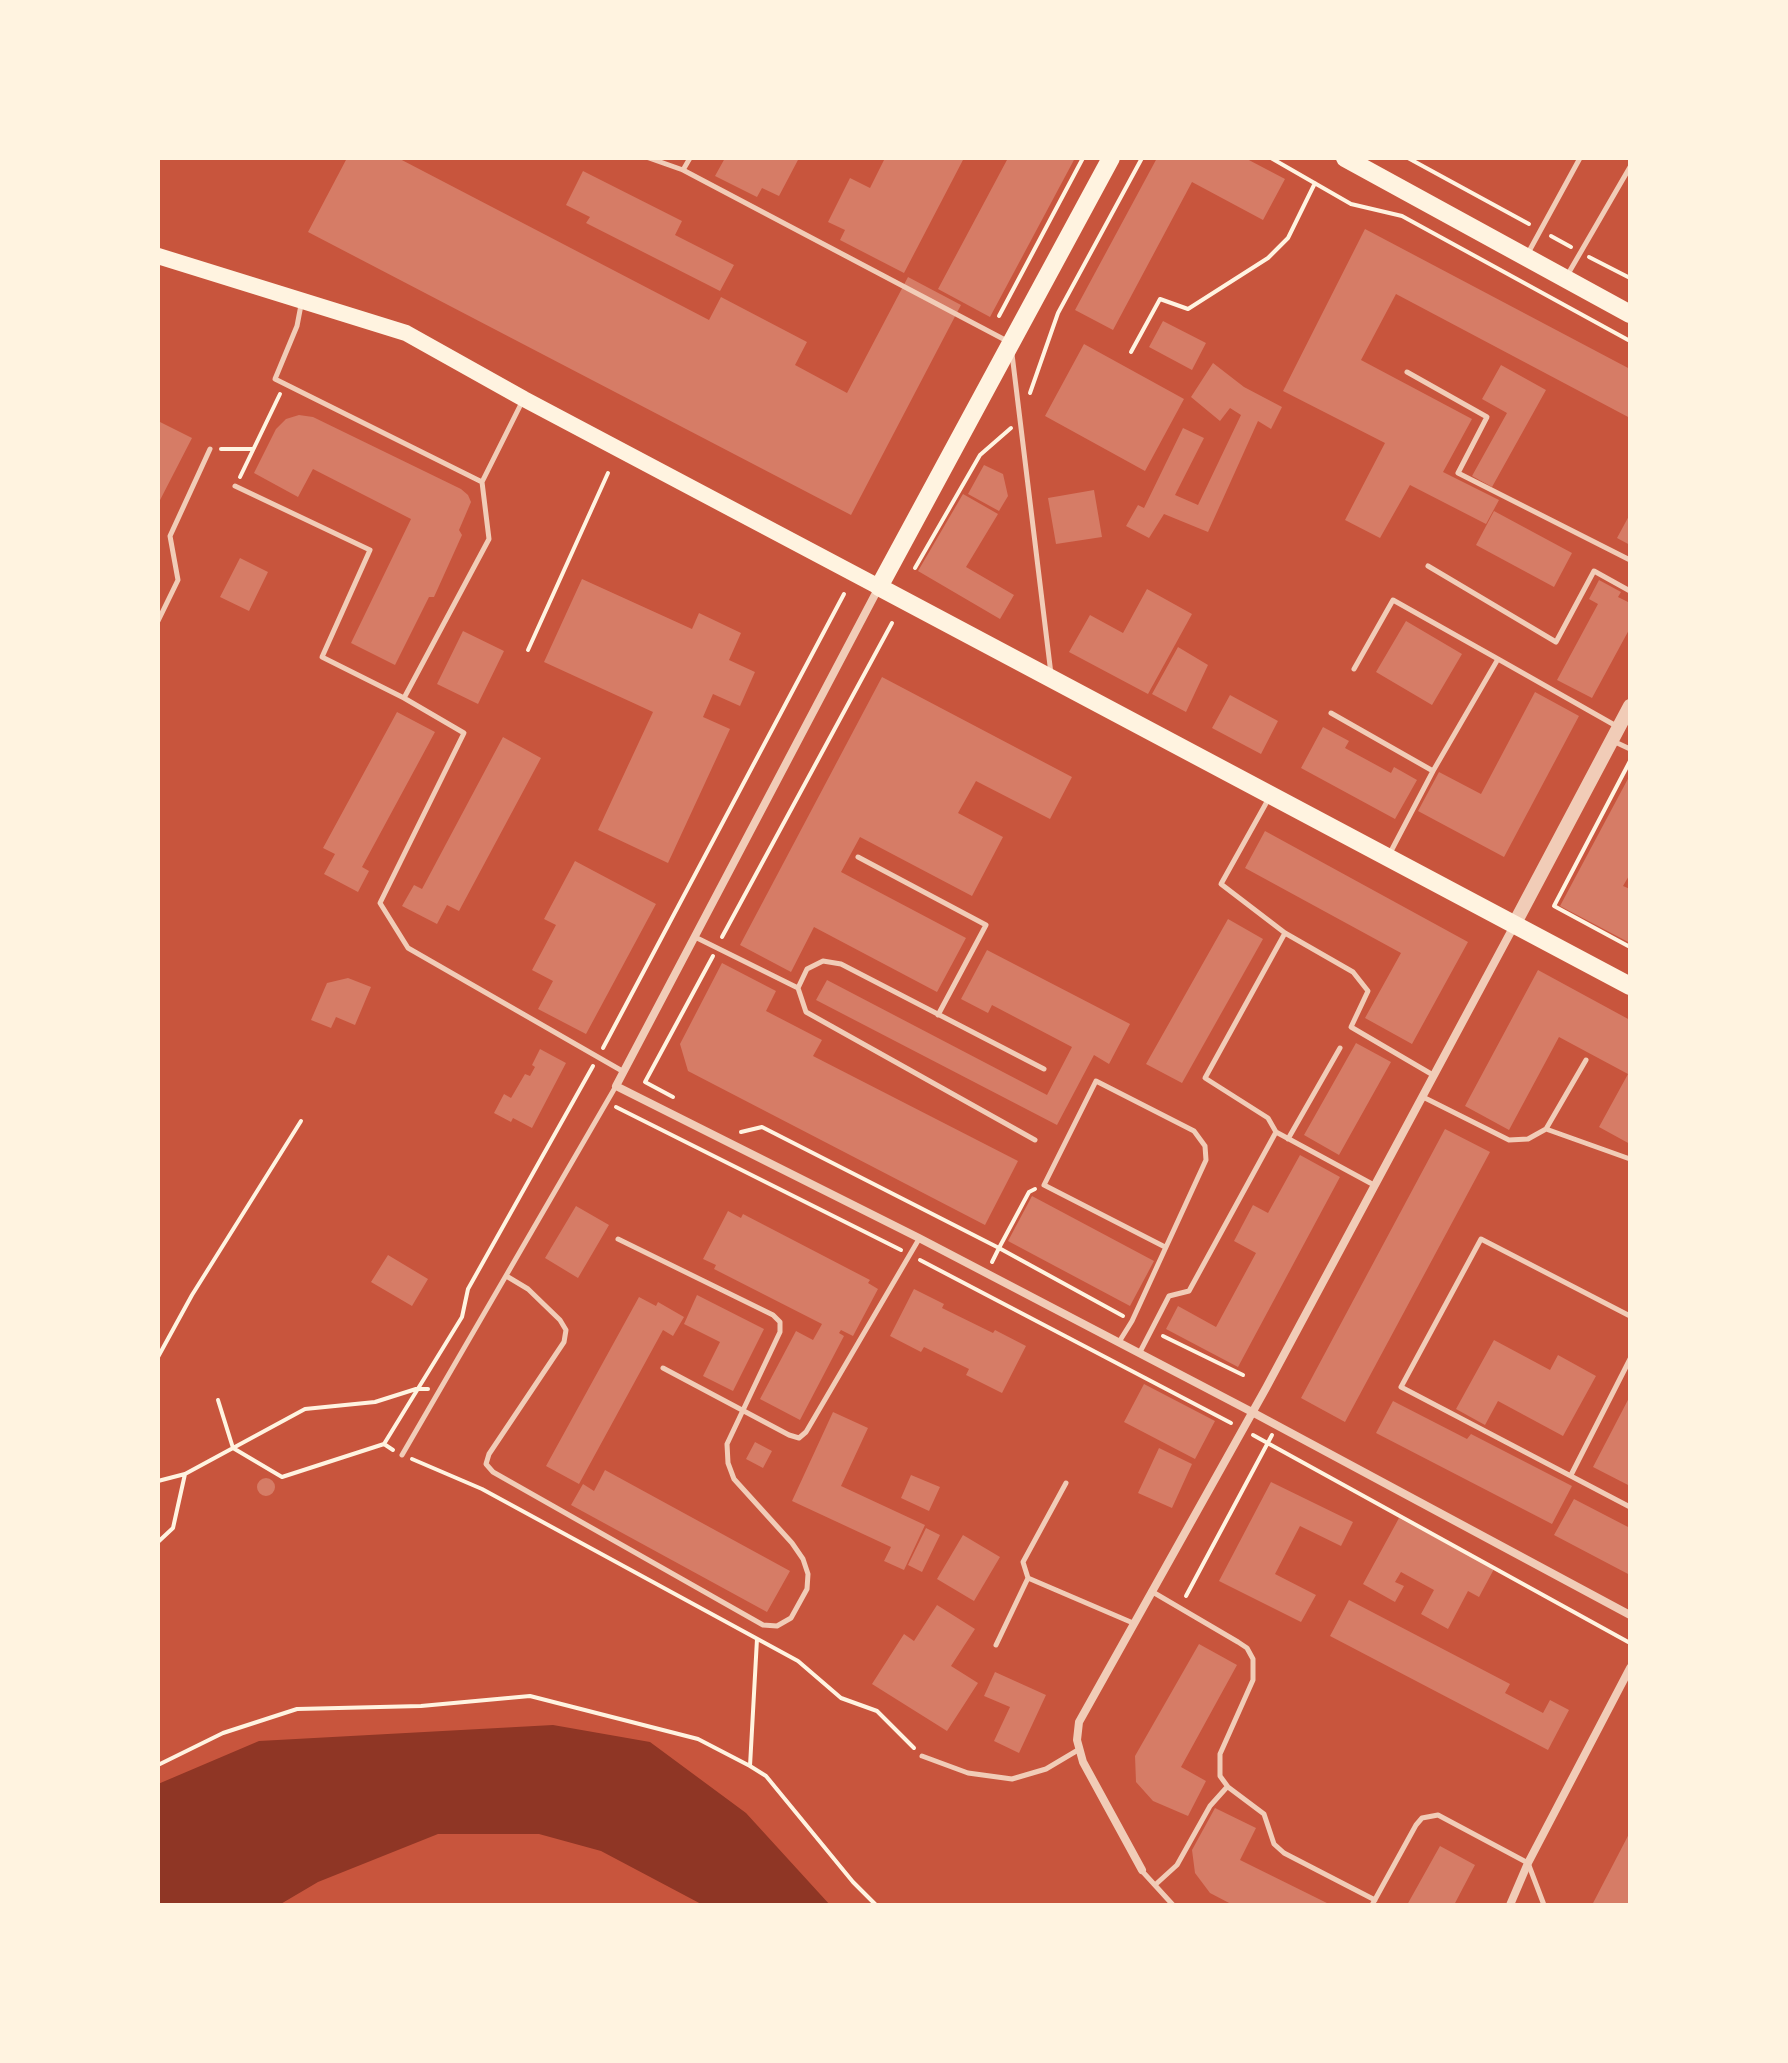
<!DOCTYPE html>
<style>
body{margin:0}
#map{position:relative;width:1788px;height:2063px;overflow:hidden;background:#c8553d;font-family:Lato,sans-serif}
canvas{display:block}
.frame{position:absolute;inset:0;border:160px solid #fff3e0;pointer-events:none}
</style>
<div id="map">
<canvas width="1788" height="2063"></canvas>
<div class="frame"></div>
</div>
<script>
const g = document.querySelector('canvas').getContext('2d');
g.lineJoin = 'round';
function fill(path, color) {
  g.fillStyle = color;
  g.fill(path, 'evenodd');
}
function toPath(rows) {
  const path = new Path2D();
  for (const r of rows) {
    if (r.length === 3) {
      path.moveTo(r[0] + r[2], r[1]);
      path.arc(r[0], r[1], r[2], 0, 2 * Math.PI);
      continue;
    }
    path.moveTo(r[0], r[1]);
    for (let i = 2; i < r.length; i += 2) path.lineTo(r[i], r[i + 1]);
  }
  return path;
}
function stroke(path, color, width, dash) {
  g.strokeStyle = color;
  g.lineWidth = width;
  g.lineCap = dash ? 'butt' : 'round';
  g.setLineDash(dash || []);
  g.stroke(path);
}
fill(toPath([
 [553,1725,650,1742,746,1813,830,1905,703,1905,601,1851,539,1834,438,1834,318,1882,279,1905,158,1905,158,1784,259,1741]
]), '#8f3625');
fill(toPath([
 [347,158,398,158,709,320,721,297,807,342,795,365,847,393,908,277,961,305,851,515,308,232],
 [725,158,799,158,779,196,762,188,757,197,715,176],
 [885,158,964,158,904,273,840,240,845,230,828,222,850,178,870,188],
 [1008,158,1075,158,990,317,938,289],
 [1157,158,1245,158,1285,179,1263,220,1192,182,1113,330,1075,310],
 [583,171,682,221,675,235,734,265,720,291,586,223,590,217,566,205],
 [1365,229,1630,369,1630,418,1396,294,1361,360,1472,419,1443,472,1499,500,1486,524,1410,485,1380,538,1345,520,1385,443,1283,391],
 [1163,321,1206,343,1192,370,1149,347],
 [1084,344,1184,399,1145,471,1045,416],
 [1213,363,1244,387,1282,407,1271,429,1258,421,1208,532,1164,514,1149,538,1126,526,1138,505,1144,508,1183,428,1204,438,1175,495,1198,505,1241,415,1230,408,1220,421,1191,397],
 [1501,365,1546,390,1492,487,1472,476,1507,413,1482,399],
 [299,415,313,417,461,489,468,495,471,502,459,530,462,535,434,597,429,597,395,665,351,643,411,519,313,469,298,497,254,473,276,429,286,419],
 [158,421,192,438,158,504],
 [984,465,1003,474,1008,496,999,511,968,494],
 [1094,490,1102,537,1056,544,1048,498],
 [963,494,998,514,966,567,1014,595,1000,619,918,571],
 [1494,511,1572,553,1554,587,1476,545],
 [1630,514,1630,545,1617,538],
 [240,558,268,572,249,611,220,597],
 [582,579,692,629,699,613,741,633,729,660,755,672,740,706,713,694,703,717,730,729,668,863,598,830,653,712,544,662],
 [1599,580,1621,592,1618,597,1630,603,1630,628,1592,698,1557,680,1598,604,1589,599],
 [1147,589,1192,614,1148,694,1069,652,1090,615,1123,633],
 [1406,621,1462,654,1432,705,1376,672],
 [463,631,504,651,478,704,437,684],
 [1178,647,1208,665,1186,712,1152,694],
 [882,677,1072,777,1050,819,976,781,958,813,1003,837,972,896,860,837,841,872,966,938,937,992,814,927,791,972,740,945],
 [1535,692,1579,716,1504,857,1418,811,1439,772,1481,794],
 [1230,695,1278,721,1261,754,1212,728],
 [397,712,435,732,362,867,369,871,358,892,324,874,335,854,323,848],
 [1323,727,1349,741,1345,748,1391,773,1394,767,1417,780,1395,819,1301,768],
 [503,737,541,758,459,911,447,905,437,924,402,906,414,885,422,889],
 [1630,775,1630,874,1623,886,1630,889,1630,943,1560,906],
 [1265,831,1468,942,1412,1044,1365,1018,1401,953,1245,868],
 [575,861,656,904,586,1034,538,1009,553,981,532,970,556,925,544,919],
 [1228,919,1263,939,1182,1083,1146,1064],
 [987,950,1130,1024,1109,1064,1094,1055,1057,1125,816,1000,827,980,1047,1095,1072,1047,992,1005,988,1013,961,999],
 [722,963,776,991,766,1011,822,1040,813,1056,1018,1161,985,1225,688,1071,680,1044],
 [1538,970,1630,1020,1630,1144,1599,1127,1628,1074,1559,1037,1509,1130,1465,1106],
 [348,978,371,987,355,1025,336,1017,331,1028,311,1020,327,983],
 [1356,1043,1391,1062,1339,1155,1304,1135],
 [540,1049,566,1063,532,1128,513,1118,511,1122,494,1113,504,1094,511,1098,525,1074,530,1076,535,1067,532,1065],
 [1445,1129,1490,1152,1345,1422,1301,1398],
 [1300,1155,1340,1177,1238,1367,1166,1329,1178,1306,1216,1327,1256,1253,1234,1241,1253,1205,1268,1213],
 [1032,1196,1154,1261,1130,1306,1008,1241],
 [576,1206,609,1225,578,1278,545,1258],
 [728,1211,741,1218,743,1214,870,1280,868,1283,878,1289,853,1336,841,1330,839,1333,844,1336,800,1420,760,1399,796,1331,813,1340,822,1324,714,1269,716,1265,703,1259],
 [388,1255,428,1279,412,1306,371,1282],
 [914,1289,944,1304,942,1308,993,1333,995,1330,1026,1346,1002,1393,966,1375,969,1369,924,1347,921,1352,890,1336],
 [697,1295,764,1329,733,1391,703,1376,720,1342,684,1324],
 [639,1297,656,1306,658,1302,684,1317,673,1336,663,1330,579,1484,546,1466],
 [1494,1340,1550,1370,1558,1355,1596,1376,1563,1436,1498,1401,1485,1425,1456,1409],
 [1144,1384,1215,1421,1195,1459,1124,1422],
 [1630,1396,1630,1486,1593,1467],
 [1393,1401,1467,1439,1471,1434,1572,1486,1552,1524,1376,1433],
 [833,1412,868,1428,841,1486,925,1525,904,1570,884,1561,891,1547,792,1501],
 [755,1442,772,1451,763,1468,746,1459],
 [1159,1448,1192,1464,1172,1508,1138,1493],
 [605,1470,790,1571,767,1612,571,1505,583,1484,594,1491],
 [911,1475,940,1487,929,1511,901,1498],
 [266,1487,9],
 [1271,1482,1353,1522,1341,1546,1300,1526,1275,1574,1316,1595,1301,1622,1219,1581],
 [1574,1499,1630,1528,1630,1575,1554,1535],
 [1399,1518,1494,1569,1479,1597,1468,1591,1448,1629,1421,1614,1434,1590,1401,1572,1395,1582,1404,1586,1395,1602,1363,1584],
 [926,1528,940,1535,922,1572,908,1565],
 [963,1535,1000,1557,974,1601,937,1579],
 [1349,1600,1510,1684,1505,1693,1543,1713,1550,1700,1569,1710,1548,1750,1330,1636],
 [937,1605,975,1629,951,1666,978,1683,947,1731,872,1684,904,1634,914,1641],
 [1199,1644,1237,1665,1181,1767,1206,1781,1188,1816,1153,1801,1136,1782,1135,1756],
 [995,1672,1046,1695,1019,1753,994,1741,1010,1707,984,1696],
 [1215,1808,1256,1828,1240,1860,1331,1905,1233,1905,1210,1893,1195,1873,1192,1850],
 [1630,1832,1630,1905,1592,1905],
 [1440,1846,1475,1865,1454,1905,1407,1905]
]), '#d67c66');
stroke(toPath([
 [1271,158,1351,204,1402,216,1630,341],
 [1408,158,1529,224],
 [1551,236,1571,247],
 [1589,257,1630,278],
 [999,316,1083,158],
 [1131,352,1160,299,1188,309,1268,258,1288,238,1315,183],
 [1030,393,1058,313,1142,158],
 [221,449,252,449],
 [240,477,280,394],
 [915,568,980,455,1011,428],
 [528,650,608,473],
 [1630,761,1554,906,1630,947],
 [722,937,892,623],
 [603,1048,844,594],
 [673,1097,645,1082,713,956],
 [616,1107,901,1250],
 [741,1132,762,1127,999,1248,992,1262],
 [1035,1189,1029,1192,999,1248,1123,1316],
 [920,1260,1231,1423],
 [1163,1336,1243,1375],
 [158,1357,192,1295,301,1121],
 [218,1400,233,1448,282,1477,384,1444,393,1450],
 [1253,1435,1630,1643],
 [384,1444,462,1317,468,1289,593,1066],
 [412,1459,482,1489,798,1661,841,1698,877,1711,914,1748],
 [158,1481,185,1474,305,1409,375,1402,416,1389,428,1389],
 [158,1542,173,1528,185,1474],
 [1186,1596,1272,1435],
 [158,1765,223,1733,297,1709,421,1706,530,1696,698,1739,750,1766,766,1776,853,1882,876,1905],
 [750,1766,757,1639]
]), '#fff3e0', 4);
stroke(toPath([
 [649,158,683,170,1009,342],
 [683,170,690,158],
 [1527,255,1580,158],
 [1568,274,1630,167],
 [301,305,297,326,275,379,482,482,523,400],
 [1012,354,1051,674],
 [1407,372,1487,417,1458,473,1630,560],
 [235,486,370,550,322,657,404,698,489,539,482,482],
 [1428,566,1556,642,1594,571,1630,591],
 [158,621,178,580,170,536,210,449],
 [1354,669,1393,600,1498,659],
 [404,698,464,733,380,903,408,948,624,1072],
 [1331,713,1433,771],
 [1613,741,1630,749],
 [1269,798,1221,884,1285,933],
 [1389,855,1433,771,1498,659,1618,727],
 [858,857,986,925,938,1015],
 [695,937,798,988,806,1012,1035,1140],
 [798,988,807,969,823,961,841,964,1044,1069],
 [1586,1060,1546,1129,1630,1159],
 [1423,1097,1509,1140,1528,1139,1546,1129],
 [1276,1132,1268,1118,1205,1078,1285,933,1353,972,1368,991,1351,1027,1433,1075],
 [1288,1139,1340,1048],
 [508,1277,528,1289,560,1320,566,1330,564,1342,489,1454,486,1464,493,1472,763,1625,777,1626,791,1618,807,1589,808,1574,803,1559,792,1543,734,1479,728,1463,727,1444,780,1332,780,1322,773,1315,618,1239],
 [1630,1316,1481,1239,1401,1387,1630,1507],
 [1119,1342,1132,1321,1206,1160,1205,1146,1194,1131,1096,1081,1044,1185,1165,1247],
 [1140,1352,1169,1296,1189,1291,1276,1132,1374,1185],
 [663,1368,789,1435,799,1438,806,1432,919,1239],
 [402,1455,616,1086],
 [1571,1475,1630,1359],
 [1028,1578,1023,1562,1066,1483],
 [1151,1591,1238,1642,1247,1648,1253,1659,1253,1680,1220,1754,1220,1776,1228,1787,1264,1814,1274,1844,1284,1853,1375,1900],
 [996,1645,1028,1578,1133,1623],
 [922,1756,968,1773,1012,1779,1046,1769,1078,1750],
 [1142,1871,1173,1905],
 [1155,1885,1177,1865,1210,1806,1227,1787],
 [1372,1905,1416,1825,1422,1818,1438,1815,1528,1863,1544,1905]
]), '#f1ccb7', 5);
stroke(toPath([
 [879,587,616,1086,919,1238,1252,1412,1630,1615],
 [1142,1870,1083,1762,1077,1740,1079,1722,1266,1388,1515,924],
 [1510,1905,1528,1863,1630,1668]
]), '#f1ccb7', 8);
stroke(toPath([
 [1515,923,1630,706]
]), '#f1ccb7', 14);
stroke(toPath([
 [158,256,406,333,524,399,879,587]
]), '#fff3e0', 16);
stroke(toPath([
 [1111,158,879,587,1630,986],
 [1345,158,1630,314]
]), '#fff3e0', 18);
</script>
